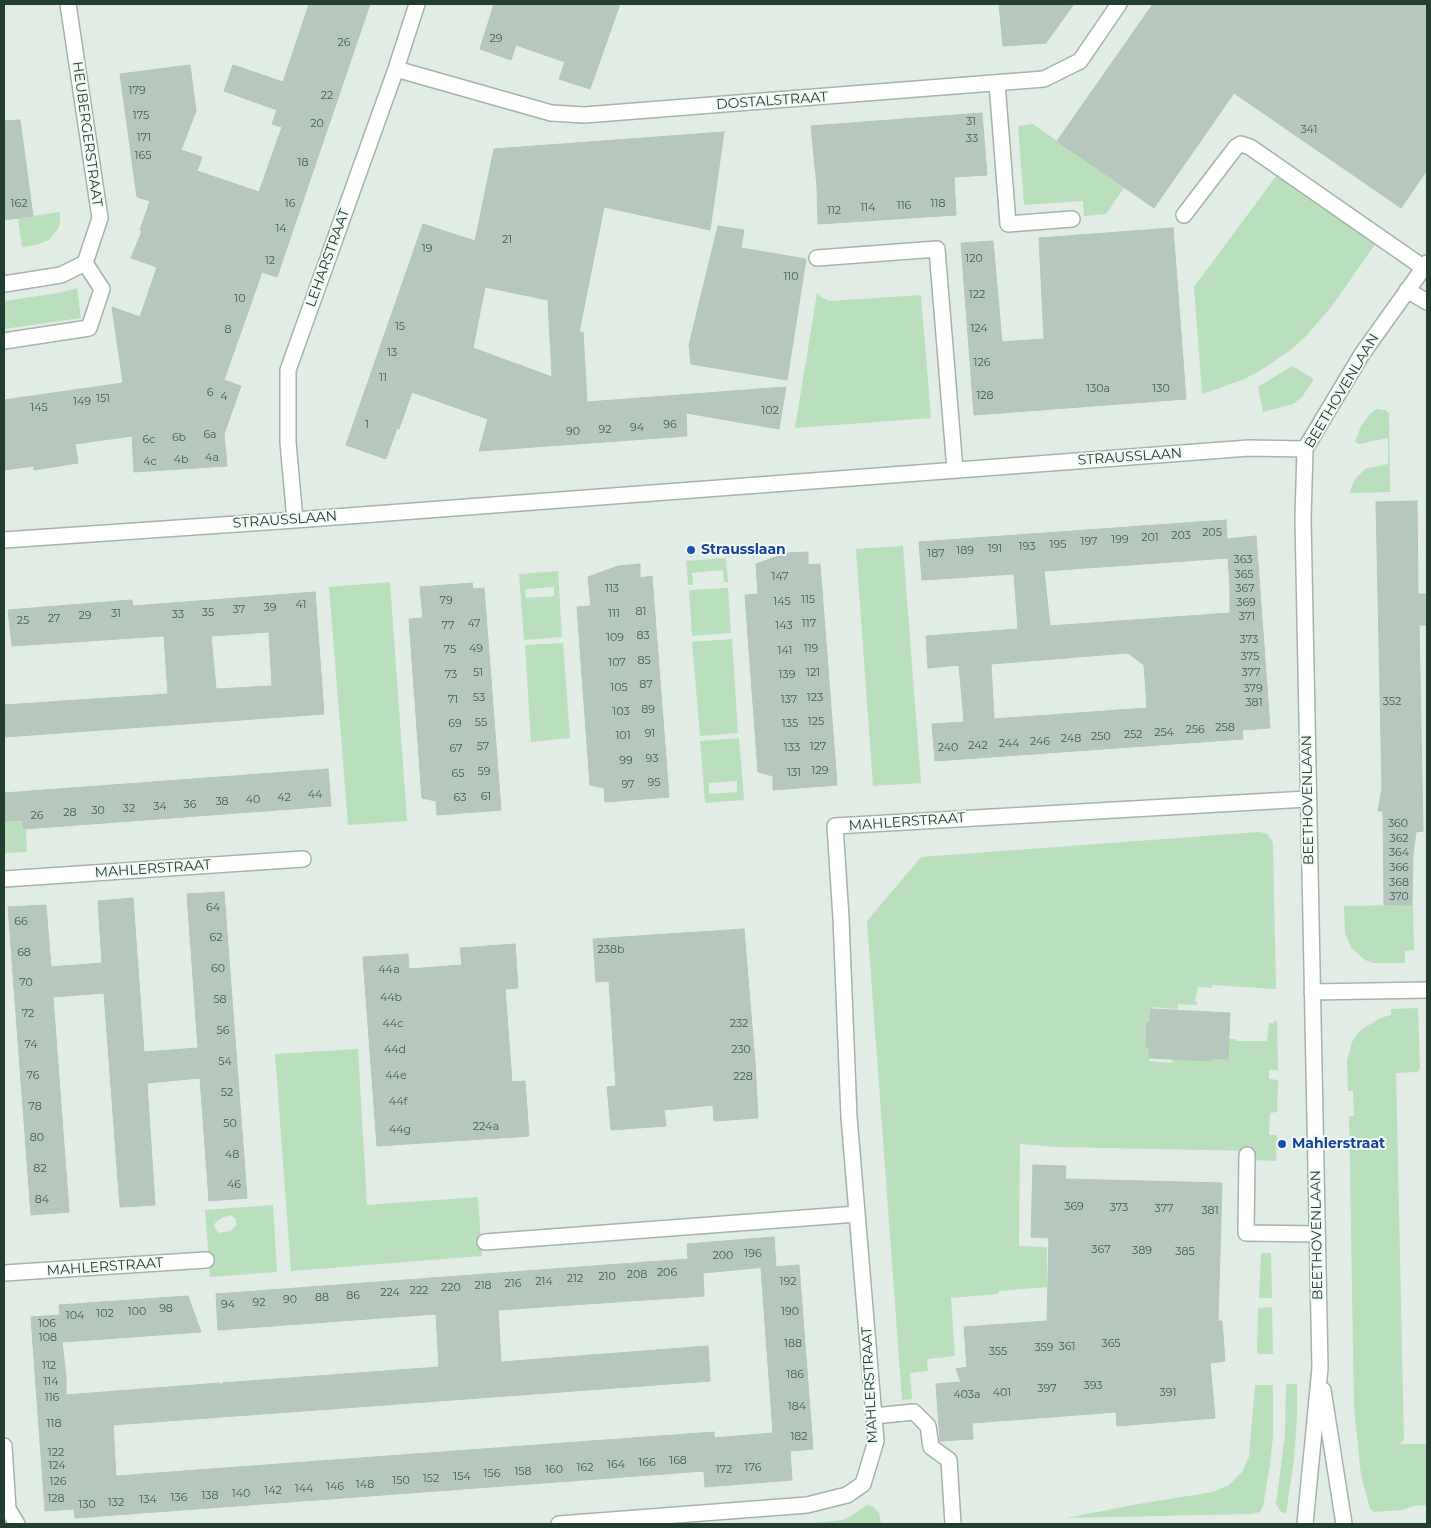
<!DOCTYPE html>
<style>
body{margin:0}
#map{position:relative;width:1431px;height:1528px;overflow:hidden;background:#e1ece5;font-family:Montserrat,sans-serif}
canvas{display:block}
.frame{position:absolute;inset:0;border:5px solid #213e31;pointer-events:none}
</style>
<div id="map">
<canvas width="1431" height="1528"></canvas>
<div class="frame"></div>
</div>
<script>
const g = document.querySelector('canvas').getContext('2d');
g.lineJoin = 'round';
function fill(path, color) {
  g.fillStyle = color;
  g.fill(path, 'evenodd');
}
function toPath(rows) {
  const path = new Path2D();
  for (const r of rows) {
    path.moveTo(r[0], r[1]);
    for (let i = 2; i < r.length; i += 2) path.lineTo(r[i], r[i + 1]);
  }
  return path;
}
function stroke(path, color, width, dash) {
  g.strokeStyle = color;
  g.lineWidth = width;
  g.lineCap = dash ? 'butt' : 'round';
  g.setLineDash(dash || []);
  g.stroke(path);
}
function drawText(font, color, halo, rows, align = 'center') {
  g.font = font + ' Montserrat,sans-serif';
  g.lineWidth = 4;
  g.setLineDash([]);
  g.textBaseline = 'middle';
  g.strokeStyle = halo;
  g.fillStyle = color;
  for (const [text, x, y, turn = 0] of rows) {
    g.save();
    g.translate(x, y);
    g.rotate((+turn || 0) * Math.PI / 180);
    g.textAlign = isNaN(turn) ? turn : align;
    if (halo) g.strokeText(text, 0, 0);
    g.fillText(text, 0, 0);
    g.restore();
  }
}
fill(toPath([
 [1033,124,1124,188,1106,214,1084,216,1083,201,1024,205,1018,126],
 [1277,175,1376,243,1332,306,1306,336,1292,349,1260,371,1242,380,1202,394,1194,287],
 [60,212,60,222,58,229,49,240,36,245,22,247,18,218],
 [77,288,81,318,4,329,4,301,58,293],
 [817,293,821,297,829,301,921,295,931,418,795,428],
 [1292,366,1314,379,1302,397,1293,404,1263,412,1258,387],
 [1376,409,1385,410,1389,413,1390,492,1349,493,1355,479,1365,469,1388,464,1388,438,1359,444,1355,442,1361,426,1370,414],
 [903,546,921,783,873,786,856,549],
 [726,558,728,582,724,582,723,570,692,573,693,585,688,585,686,561],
 [558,571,562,637,524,640,519,574],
 [554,587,554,596,526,598,525,589],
 [390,582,407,821,348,825,329,587],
 [728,588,731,633,692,636,689,590],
 [732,639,738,733,700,736,692,642],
 [563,643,570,738,531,742,525,645],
 [739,738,744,800,705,803,700,741],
 [737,781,737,792,709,794,709,783],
 [23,820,26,829,27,852,4,853,4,821],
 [1259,832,1267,834,1273,842,1276,989,1212,985,1212,988,1198,987,1195,1001,1197,1001,1197,1005,1178,1004,1178,1012,1177,1009,1151,1007,1150,1023,1147,1023,1146,1047,1149,1047,1149,1061,1172,1063,1173,1059,1210,1061,1211,1058,1228,1059,1229,1039,1236,1039,1236,1041,1267,1041,1269,1023,1274,1023,1274,1021,1277,1021,1278,1070,1269,1070,1269,1079,1278,1080,1277,1112,1270,1113,1269,1135,1277,1135,1276,1161,1254,1160,1254,1151,1056,1147,1020,1144,1019,1246,1047,1247,1047,1287,999,1291,998,1294,951,1298,955,1356,927,1359,928,1371,910,1373,912,1399,902,1400,867,921,921,857],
 [1413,905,1414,950,1405,951,1405,963,1373,963,1365,960,1352,949,1345,934,1344,906],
 [1418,1008,1420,1069,1417,1072,1396,1073,1404,1441,1401,1441,1401,1444,1427,1444,1427,1505,1414,1506,1402,1510,1374,1512,1370,1509,1361,1475,1354,1407,1349,1116,1354,1116,1353,1091,1348,1091,1347,1061,1352,1042,1357,1034,1364,1028,1380,1018,1391,1015,1391,1009],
 [358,1049,367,1205,478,1197,482,1256,291,1271,275,1054],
 [273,1205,277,1272,210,1277,205,1210],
 [230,1215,235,1218,237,1225,230,1231,218,1233,214,1226,215,1223,220,1219],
 [1261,1253,1271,1253,1272,1298,1259,1298],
 [1272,1307,1273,1354,1257,1354,1258,1308],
 [1286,1384,1297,1384,1297,1418,1294,1459,1286,1514,1280,1511,1276,1504,1285,1435],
 [1255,1385,1273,1385,1273,1437,1270,1465,1263,1506,1260,1512,1252,1514,1066,1518,1144,1503,1213,1492,1229,1485,1242,1472,1249,1457],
 [867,1505,872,1506,879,1513,881,1524,805,1524,842,1520,851,1516]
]), '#b9dfbd');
const building = toPath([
 [309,4,370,4,277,277,262,272,224,380,241,386,224,434,227,466,134,472,132,436,75,444,78,463,34,470,34,466,4,470,4,400,123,383,112,307,140,317,157,267,131,258,142,231,140,230,150,201,137,197,120,74,190,65,196,111,181,150,202,157,197,171,259,192,282,127,272,124,277,110,224,91,233,65,283,82,309,4],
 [494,4,620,4,590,89,559,79,565,62,516,45,511,60,480,49,494,4],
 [999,4,1074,4,1046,43,1003,46,999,4],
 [1153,4,1427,4,1427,170,1401,208,1234,93,1154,208,1057,141,1153,4],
 [982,113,987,175,954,177,956,215,818,224,817,186,811,126,982,113],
 [20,120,33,216,4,220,4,121,20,120],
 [724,132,710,230,604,207,579,332,583,332,587,402,786,387,779,429,686,413,687,436,479,451,488,419,412,392,399,429,397,428,386,459,346,445,423,224,475,241,494,149,724,132],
 [485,287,548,300,552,377,473,348,485,287],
 [718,226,744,230,741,248,806,259,787,380,691,364,689,345,718,226],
 [1173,228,1186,399,974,415,961,243,993,241,1002,342,1044,339,1039,238,1173,228],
 [1417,501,1418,594,1427,594,1427,625,1419,625,1423,831,1416,832,1413,854,1412,905,1384,905,1383,811,1378,811,1382,788,1376,502,1417,501],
 [1226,520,1227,539,1256,536,1270,728,1242,730,1243,739,935,761,932,724,964,722,959,665,928,668,926,636,1018,629,1014,574,922,580,919,542,1226,520],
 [1228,558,1230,588,1230,613,1050,626,1044,571,1228,558],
 [1128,653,1144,665,1147,708,994,719,991,664,1128,653],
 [808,552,808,565,820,564,837,785,773,790,773,776,758,772,745,595,758,594,756,564,787,553,808,552],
 [640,564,640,578,652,576,669,797,605,802,604,788,590,785,577,607,591,606,588,577,618,566,640,564],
 [472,583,473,589,484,588,501,810,437,815,436,801,422,798,409,619,423,618,420,587,472,583],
 [315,592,324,714,4,737,4,705,168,694,164,636,12,646,8,610,132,600,133,606,315,592],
 [269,632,272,686,216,689,211,636,269,632],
 [328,769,331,806,24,829,23,820,4,821,4,793,328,769],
 [224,892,247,1198,209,1201,200,1078,147,1083,155,1205,120,1207,104,993,53,997,69,1212,31,1215,8,907,46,905,51,967,102,963,98,901,133,898,144,1052,198,1048,187,894,224,892],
 [744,929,755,1062,758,1118,714,1121,713,1105,664,1110,666,1126,611,1130,607,1087,616,1086,609,981,596,982,593,939,744,929],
 [515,944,518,988,505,989,512,1082,525,1081,529,1136,377,1146,363,957,408,954,409,969,462,965,460,948,515,944],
 [1151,1009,1230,1013,1228,1059,1211,1058,1211,1061,1149,1058,1149,1047,1146,1047,1147,1023,1150,1023,1151,1009],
 [1033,1165,1066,1166,1065,1179,1222,1183,1218,1321,1222,1321,1225,1361,1210,1363,1215,1418,1117,1426,1116,1412,972,1423,973,1439,940,1441,936,1384,961,1382,956,1369,967,1367,964,1327,1047,1321,1049,1238,1031,1237,1033,1165],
 [774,1237,776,1266,703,1273,704,1296,498,1310,501,1362,708,1346,710,1381,113,1425,116,1476,714,1432,714,1438,773,1433,761,1268,799,1265,813,1449,790,1451,792,1480,705,1487,704,1471,75,1518,74,1509,45,1511,31,1317,60,1315,59,1305,188,1296,201,1332,62,1342,66,1376,66,1395,220,1383,221,1387,222,1383,439,1367,436,1314,218,1330,216,1294,688,1259,687,1244,774,1237]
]);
fill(building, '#b6c7be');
stroke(building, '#b3c6bb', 1);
const minor = toPath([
 [396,69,551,113,584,115,1044,79,1080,61,1119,4],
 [997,83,1008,224,1072,219],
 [1184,215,1236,147,1241,144,1250,147,1424,268],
 [817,258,937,249,955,470],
 [4,284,61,275,85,263,100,218,68,4],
 [1407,290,1427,302],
 [4,341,89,328,102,289,85,263],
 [295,520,288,442,288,370,396,69,417,4],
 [4,540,295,520,1249,448,1305,449],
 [4,879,303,859],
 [1312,992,1427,990],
 [1247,1155,1246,1233,1317,1234],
 [485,1242,857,1214],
 [4,1273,206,1260],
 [1323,1390,1344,1524],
 [874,1416,914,1412,928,1426,931,1447,949,1460,953,1524],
 [4,1446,8,1509,17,1524],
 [559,1524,807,1505,847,1495,863,1484,876,1441,849,1117,841,918,835,826,1307,799],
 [1305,1524,1320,1368,1303,519,1305,449,1362,354,1427,263]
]);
stroke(minor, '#a4b4ab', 18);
stroke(minor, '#fff', 15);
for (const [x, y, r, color] of [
 [691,550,5,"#1a4fb4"],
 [1282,1144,5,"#1a4fb4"]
]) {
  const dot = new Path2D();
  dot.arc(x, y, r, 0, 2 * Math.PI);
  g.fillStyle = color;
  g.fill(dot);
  stroke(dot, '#f2f9f4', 2);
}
drawText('11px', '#466054', null, [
 ["29",496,39],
 ["26",344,43],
 ["179",137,91],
 ["22",327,96],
 ["175",141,116],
 ["31",971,122],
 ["20",317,124],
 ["341",1309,130],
 ["171",144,138],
 ["33",972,139],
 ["165",143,156],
 ["18",303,163],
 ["162",19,204],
 ["16",290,204],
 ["118",938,204],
 ["116",904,206],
 ["114",868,208],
 ["112",834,211],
 ["14",281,229],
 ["21",507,240],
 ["19",427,249],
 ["120",974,259],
 ["12",270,261],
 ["110",791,277],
 ["122",977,295],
 ["10",240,299],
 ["15",400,327],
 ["124",979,329],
 ["8",228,330],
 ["13",392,353],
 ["126",982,363],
 ["11",383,378],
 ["130a",1098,389],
 ["130",1161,389],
 ["6",210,393],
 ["128",985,396],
 ["4",224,397],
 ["151",103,399],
 ["149",82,402],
 ["145",39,408],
 ["102",770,411],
 ["1",367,425],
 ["96",670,425],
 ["94",637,428],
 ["92",605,430],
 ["90",573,432],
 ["6a",210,435],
 ["6b",179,438],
 ["6c",149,440],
 ["4a",212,458],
 ["4b",181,460],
 ["4c",150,462],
 ["205",1212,533],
 ["203",1181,536],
 ["201",1150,538],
 ["199",1120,540],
 ["197",1089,542],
 ["195",1058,545],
 ["193",1027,547],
 ["191",995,549],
 ["189",965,551],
 ["187",936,554],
 ["363",1243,560],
 ["365",1244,575],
 ["147",780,577],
 ["113",612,589],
 ["367",1245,589],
 ["115",808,600],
 ["79",446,601],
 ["145",782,602],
 ["369",1246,603],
 ["41",301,605],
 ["39",270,608],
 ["37",239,610],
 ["81",641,612],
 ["35",208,613],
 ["31",116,614],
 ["111",614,614],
 ["33",178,615],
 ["29",85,616],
 ["371",1247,617],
 ["27",54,619],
 ["25",23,621],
 ["47",474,624],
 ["117",809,624],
 ["77",448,626],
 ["143",784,626],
 ["83",643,636],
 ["109",615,638],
 ["373",1249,640],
 ["49",476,649],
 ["119",811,649],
 ["75",450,650],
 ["141",785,651],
 ["375",1250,657],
 ["85",644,661],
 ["107",617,663],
 ["51",478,673],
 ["121",813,673],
 ["377",1251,673],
 ["73",451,675],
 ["139",787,675],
 ["87",646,685],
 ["105",619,688],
 ["379",1253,689],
 ["53",479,698],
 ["123",815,698],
 ["71",453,700],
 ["137",789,700],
 ["352",1392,702],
 ["381",1254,703],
 ["89",648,710],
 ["103",621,712],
 ["125",816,722],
 ["55",481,723],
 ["69",455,724],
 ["135",790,724],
 ["258",1225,728],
 ["256",1195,730],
 ["254",1164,733],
 ["91",650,734],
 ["252",1133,735],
 ["101",623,736],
 ["250",1101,737],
 ["248",1071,739],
 ["246",1040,742],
 ["244",1009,744],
 ["242",978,746],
 ["57",483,747],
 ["127",818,747],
 ["133",792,748],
 ["240",948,748],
 ["67",456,749],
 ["93",652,759],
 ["99",626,761],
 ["129",820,771],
 ["59",484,772],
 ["131",794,773],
 ["65",458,774],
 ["95",654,783],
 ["97",628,785],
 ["44",315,795],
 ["61",486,797],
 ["42",284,798],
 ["63",460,798],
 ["40",253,800],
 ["38",222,802],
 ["36",190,805],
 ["34",160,807],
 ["32",129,809],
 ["30",98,811],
 ["28",70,813],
 ["26",37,816],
 ["360",1398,824],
 ["362",1399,839],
 ["364",1399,853],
 ["366",1399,868],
 ["368",1399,883],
 ["370",1399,897],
 ["64",213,908],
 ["66",21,922],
 ["62",216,938],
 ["238b",611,950],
 ["68",24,953],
 ["60",218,969],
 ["44a",389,970],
 ["70",26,983],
 ["44b",391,998],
 ["58",220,1000],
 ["72",28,1014],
 ["44c",393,1024],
 ["232",739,1024],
 ["56",223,1031],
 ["74",31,1045],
 ["44d",395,1050],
 ["230",741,1050],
 ["54",225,1062],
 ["76",33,1076],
 ["44e",396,1076],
 ["228",743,1077],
 ["52",227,1093],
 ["44f",398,1102],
 ["78",35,1107],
 ["50",230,1124],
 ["224a",486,1127],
 ["44g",400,1130],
 ["80",37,1138],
 ["48",232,1155],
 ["82",40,1169],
 ["46",234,1185],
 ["84",42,1200],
 ["369",1074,1207],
 ["373",1119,1208],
 ["377",1164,1209],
 ["381",1210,1211],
 ["367",1101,1250],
 ["389",1142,1251],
 ["385",1185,1252],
 ["196",753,1254],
 ["200",723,1256],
 ["206",667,1273],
 ["208",637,1275],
 ["210",607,1277],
 ["212",575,1279],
 ["214",544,1282],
 ["192",788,1282],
 ["216",513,1284],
 ["218",483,1286],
 ["220",451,1288],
 ["222",419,1291],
 ["224",390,1293],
 ["86",353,1296],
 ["88",322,1298],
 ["90",290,1300],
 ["92",259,1303],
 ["94",228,1305],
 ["98",166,1309],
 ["100",137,1312],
 ["190",790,1312],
 ["102",105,1314],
 ["104",75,1316],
 ["106",47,1324],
 ["108",48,1338],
 ["188",793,1344],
 ["365",1111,1344],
 ["361",1067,1347],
 ["359",1044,1348],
 ["355",998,1352],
 ["112",49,1366],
 ["186",795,1375],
 ["114",51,1382],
 ["393",1093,1386],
 ["397",1047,1389],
 ["401",1002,1393],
 ["391",1168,1393],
 ["403a",967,1395],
 ["116",52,1398],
 ["184",797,1407],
 ["118",54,1424],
 ["182",799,1437],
 ["122",56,1453],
 ["168",678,1461],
 ["166",647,1463],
 ["164",616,1465],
 ["124",57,1466],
 ["162",585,1468],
 ["176",753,1468],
 ["160",554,1470],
 ["172",724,1470],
 ["158",523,1472],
 ["156",492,1474],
 ["154",462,1477],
 ["152",431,1479],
 ["150",401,1481],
 ["126",58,1482],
 ["148",365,1485],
 ["146",335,1487],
 ["144",304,1489],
 ["142",273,1491],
 ["140",241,1494],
 ["138",210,1496],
 ["136",179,1498],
 ["128",56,1499],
 ["134",148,1500],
 ["132",116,1503],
 ["130",87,1505]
]);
drawText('14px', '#213e31', '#f2f9f4', [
 ["DOSTALSTRAAT",772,101,-4],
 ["HEUBERGERSTRAAT",87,134,82],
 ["LEHARSTRAAT",328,258,-70],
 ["BEETHOVENLAAN",1342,391,-59],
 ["STRAUSSLAAN",1130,457,-4],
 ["STRAUSSLAAN",285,520,-4],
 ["BEETHOVENLAAN",1308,800,-91],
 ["MAHLERSTRAAT",907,822,-4],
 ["MAHLERSTRAAT",153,869,-4],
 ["BEETHOVENLAAN",1317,1235,-91],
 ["MAHLERSTRAAT",105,1267,-4],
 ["MAHLERSTRAAT",870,1385,-93]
]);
drawText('bold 14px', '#164399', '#f2f9f4', [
 ["Strausslaan",701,550],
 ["Mahlerstraat",1292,1144]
], 'left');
</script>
